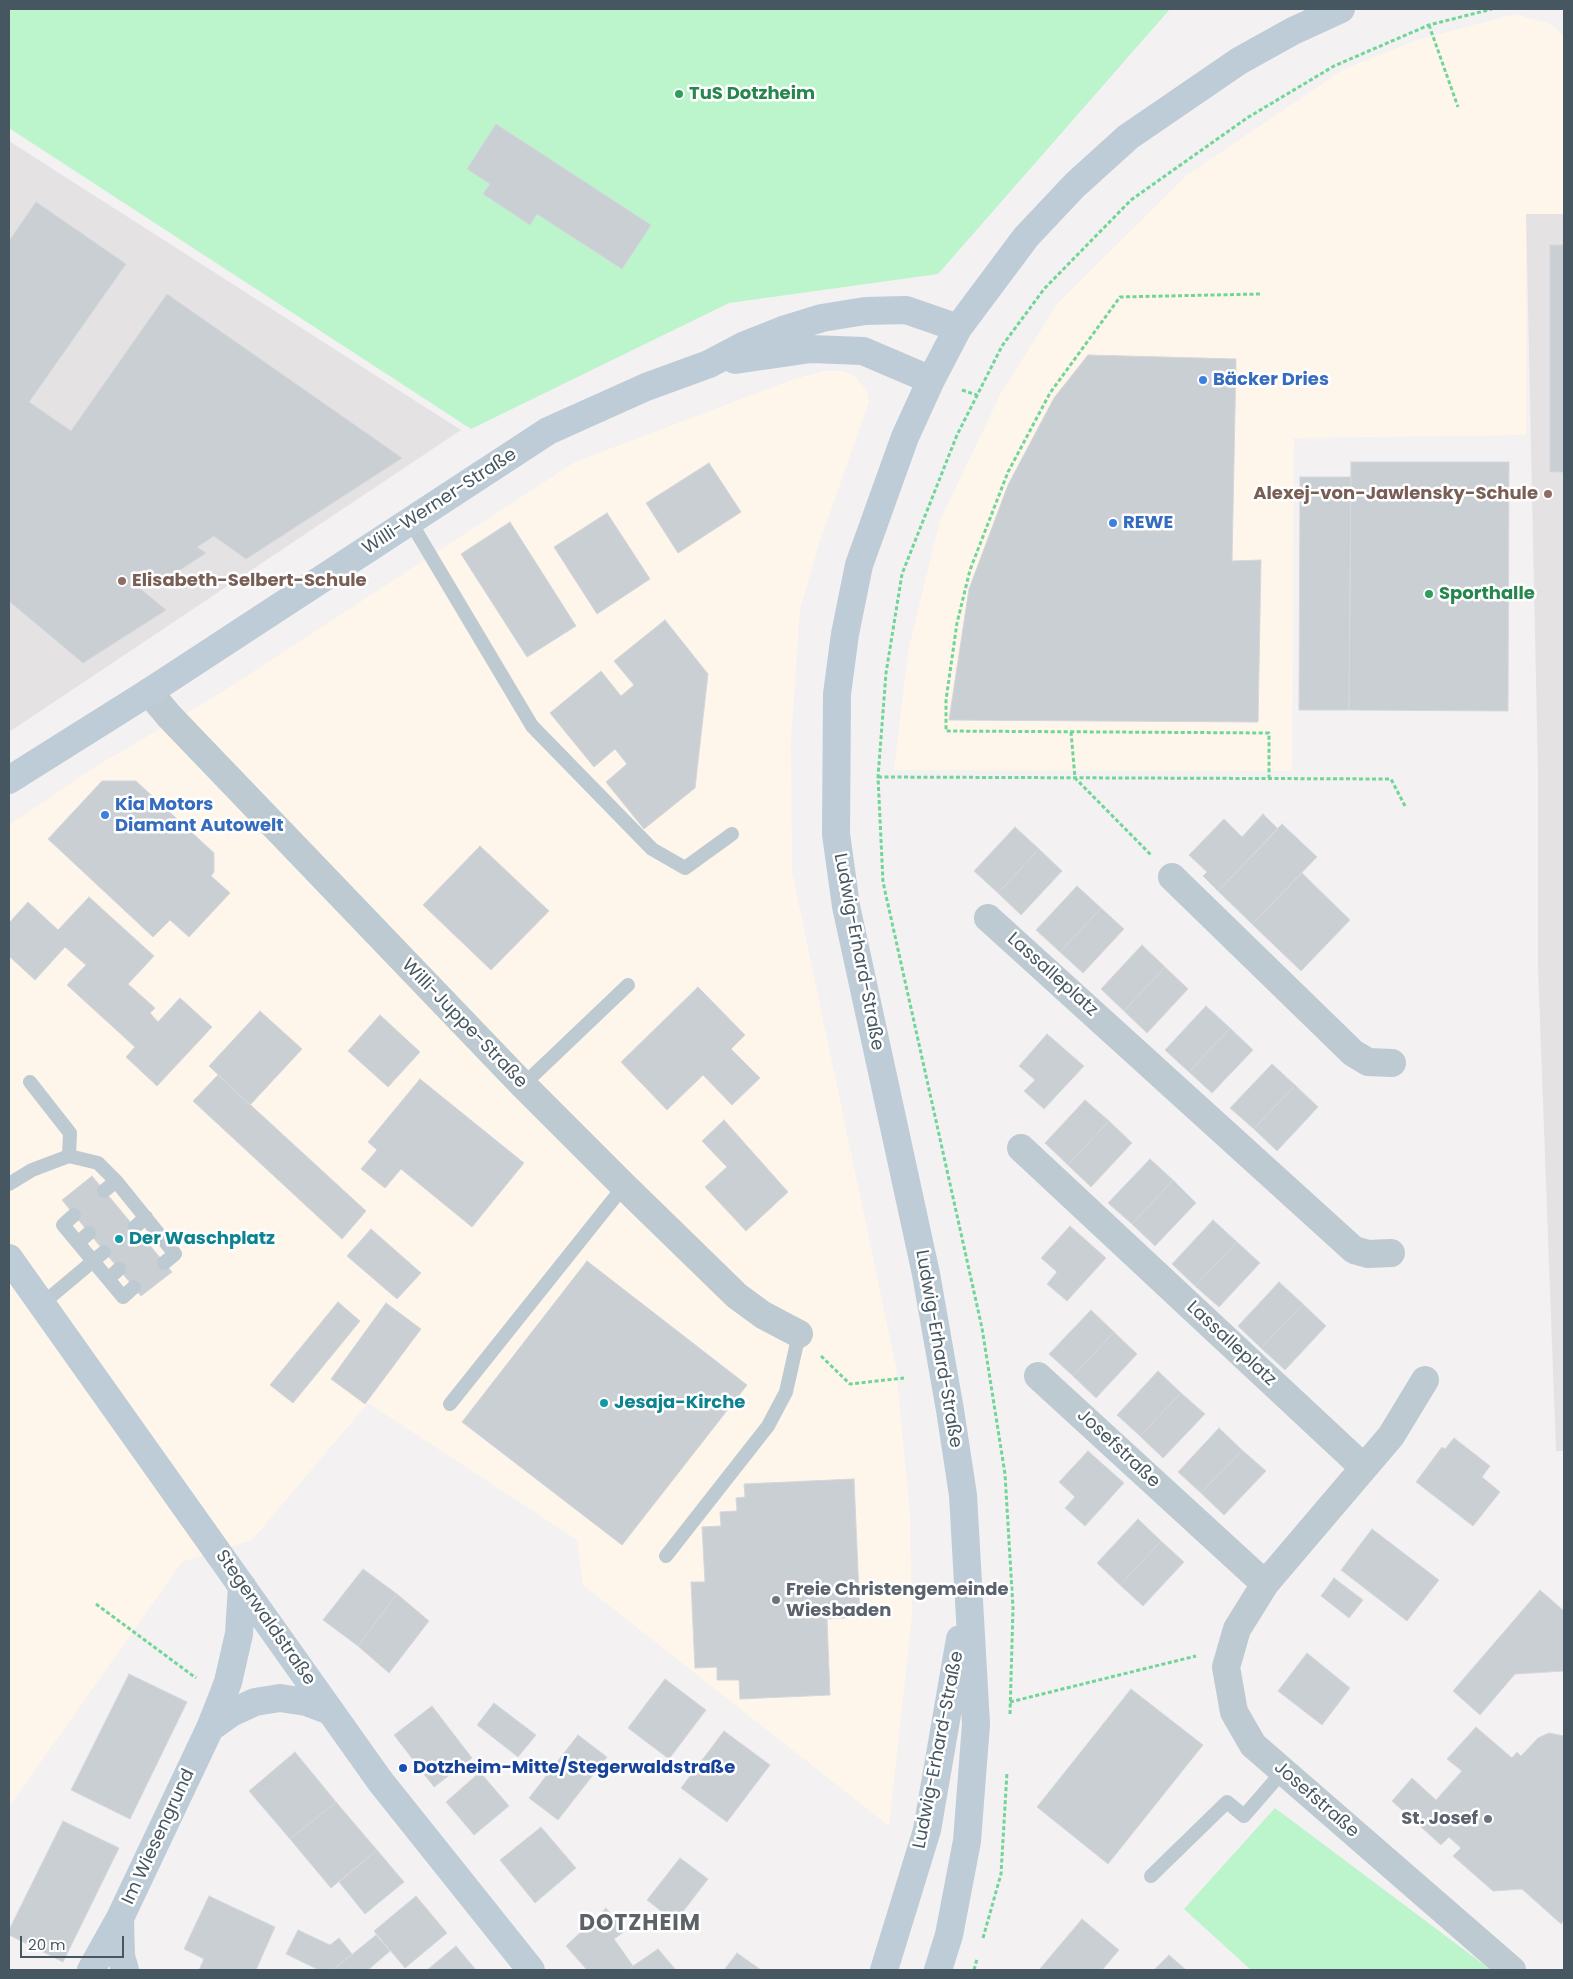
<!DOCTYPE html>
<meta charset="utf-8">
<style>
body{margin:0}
#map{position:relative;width:1573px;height:1979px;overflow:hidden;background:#f3f1f1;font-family:Poppins,sans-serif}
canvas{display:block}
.frame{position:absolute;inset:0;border:10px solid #475761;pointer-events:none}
.scale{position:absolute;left:20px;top:1936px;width:104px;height:22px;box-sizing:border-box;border:2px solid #475761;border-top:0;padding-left:6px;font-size:15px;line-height:18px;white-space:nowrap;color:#475761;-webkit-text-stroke:4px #fff;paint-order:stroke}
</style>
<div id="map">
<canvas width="1573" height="1979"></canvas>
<div class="frame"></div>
<div class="scale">20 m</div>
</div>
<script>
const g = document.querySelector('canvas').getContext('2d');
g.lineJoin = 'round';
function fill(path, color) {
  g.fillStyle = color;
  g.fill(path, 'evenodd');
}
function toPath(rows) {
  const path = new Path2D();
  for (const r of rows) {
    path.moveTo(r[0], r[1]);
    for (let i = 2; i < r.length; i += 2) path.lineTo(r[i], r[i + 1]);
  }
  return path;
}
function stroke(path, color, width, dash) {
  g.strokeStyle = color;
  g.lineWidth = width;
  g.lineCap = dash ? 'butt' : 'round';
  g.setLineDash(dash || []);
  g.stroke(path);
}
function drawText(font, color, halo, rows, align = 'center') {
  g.font = font + ' Poppins,sans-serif';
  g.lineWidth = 5;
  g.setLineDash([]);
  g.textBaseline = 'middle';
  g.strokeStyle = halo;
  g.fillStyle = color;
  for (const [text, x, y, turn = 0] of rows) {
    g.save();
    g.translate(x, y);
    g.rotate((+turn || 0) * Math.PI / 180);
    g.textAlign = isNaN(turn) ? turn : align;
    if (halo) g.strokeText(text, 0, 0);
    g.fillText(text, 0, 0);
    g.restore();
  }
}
fill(toPath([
 [1515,14,1551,24,1564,36,1564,214,1526,214,1526,435,1294,438,1292,771,894,770,908,652,940,520,1001,393,1058,303,1187,175,1344,69,1417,40],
 [826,371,842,371,855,376,867,391,869,402,820,541,800,609,791,740,792,872,896,1367,910,1515,912,1616,889,1826,583,1585,577,1540,368,1403,252,1540,182,1562,9,1807,9,825,95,767,222,692,575,462,794,379]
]), '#fef6ea');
fill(toPath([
 [9,141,461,430,9,732],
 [1526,214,1564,214,1564,1451,1556,1451,1538,968,1538,773]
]), '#e5e2e3');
fill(toPath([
 [9,9,1170,9,938,274,729,303,471,429,9,128],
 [1275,1808,1491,1970,1251,1970,1184,1909]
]), '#bcf4cb');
const building = toPath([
 [496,124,651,225,622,269,537,214,530,225,483,194,490,184,467,169,496,124],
 [36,202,126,264,29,402,71,431,167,294,402,458,246,559,214,536,197,547,206,553,163,581,155,575,137,586,166,610,83,663,9,601,9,241,36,202],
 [1550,245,1564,245,1564,472,1550,472,1550,245],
 [1088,355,1236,359,1232,561,1261,560,1258,722,949,720,969,589,1008,485,1054,398,1088,355],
 [1351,462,1509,462,1508,711,1349,710,1351,462],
 [709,463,741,512,678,553,646,503,709,463],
 [1300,477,1351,477,1349,710,1299,710,1300,477],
 [607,513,650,579,597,614,554,547,607,513],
 [510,522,576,626,527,657,461,554,510,522],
 [665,620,708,674,695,788,644,829,606,782,627,764,615,749,594,767,550,713,601,671,621,696,634,685,614,661,665,620],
 [102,781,136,781,214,853,214,872,211,876,230,893,189,937,170,920,153,937,48,839,102,781],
 [1263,814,1278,829,1218,891,1203,876,1207,872,1189,855,1224,819,1242,837,1263,814],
 [1282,824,1317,857,1252,924,1218,891,1282,824],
 [1015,827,1039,849,998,893,974,871,1015,827],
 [480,846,549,911,491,970,423,905,480,846],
 [1039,849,1062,871,1021,915,998,893,1039,849],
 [1302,873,1350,920,1301,971,1252,924,1302,873],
 [1077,886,1101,908,1060,952,1036,930,1077,886],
 [89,897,154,956,128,984,155,1008,150,1013,158,1022,180,998,212,1027,157,1086,126,1057,135,1047,67,985,86,965,65,947,35,980,9,956,9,923,28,902,58,930,89,897],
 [1101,908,1124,929,1083,973,1060,952,1101,908],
 [1142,945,1165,967,1124,1011,1101,989,1142,945],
 [1165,967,1188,989,1147,1033,1124,1011,1165,967],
 [698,987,745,1035,731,1049,760,1078,732,1105,703,1075,667,1110,621,1062,698,987],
 [1206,1006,1230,1028,1189,1072,1165,1050,1206,1006],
 [260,1011,302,1049,250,1105,209,1066,260,1011],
 [380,1015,420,1052,388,1087,348,1051,380,1015],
 [1230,1028,1253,1050,1212,1093,1189,1072,1230,1028],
 [1047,1034,1084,1066,1044,1109,1024,1091,1035,1080,1019,1066,1047,1034],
 [1272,1064,1295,1085,1254,1129,1230,1108,1272,1064],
 [218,1075,366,1211,342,1239,193,1101,218,1075],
 [420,1079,524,1163,472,1227,401,1169,385,1188,361,1169,377,1150,368,1142,420,1079],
 [1295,1085,1318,1107,1277,1151,1254,1129,1295,1085],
 [1085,1100,1109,1121,1068,1165,1045,1143,1085,1100],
 [724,1120,788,1192,746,1231,705,1187,727,1167,702,1141,724,1120],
 [1109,1121,1132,1143,1091,1187,1068,1165,1109,1121],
 [1150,1159,1173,1180,1132,1224,1108,1203,1150,1159],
 [92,1176,172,1272,141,1296,62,1200,92,1176],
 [1173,1180,1196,1203,1155,1246,1132,1224,1173,1180],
 [1213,1220,1237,1242,1195,1286,1172,1264,1213,1220],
 [1070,1226,1106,1258,1067,1301,1047,1284,1057,1272,1041,1258,1070,1226],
 [371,1229,421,1273,397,1299,347,1256,371,1229],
 [1237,1242,1260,1263,1219,1307,1195,1286,1237,1242],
 [587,1261,747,1385,622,1545,462,1422,587,1261],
 [1279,1282,1303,1304,1261,1348,1238,1326,1279,1282],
 [338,1302,360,1321,293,1403,270,1385,338,1302],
 [386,1303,421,1329,365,1404,331,1379,386,1303],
 [1303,1304,1326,1326,1285,1370,1261,1348,1303,1304],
 [1091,1310,1114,1332,1073,1376,1049,1354,1091,1310],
 [1114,1332,1137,1354,1096,1398,1073,1376,1114,1332],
 [1158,1371,1181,1393,1140,1436,1117,1415,1158,1371],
 [1181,1393,1205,1414,1163,1458,1140,1436,1181,1393],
 [1219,1428,1242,1450,1201,1493,1178,1472,1219,1428],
 [1454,1438,1490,1466,1482,1477,1500,1492,1473,1526,1416,1482,1442,1447,1445,1449,1454,1438],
 [1242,1450,1266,1471,1224,1515,1201,1493,1242,1450],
 [1088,1451,1124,1483,1085,1526,1065,1508,1075,1497,1059,1482,1088,1451],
 [854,1479,860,1617,827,1619,830,1695,740,1699,739,1680,717,1680,717,1667,695,1668,691,1582,705,1582,702,1527,721,1526,720,1512,737,1511,736,1498,745,1497,744,1484,854,1479],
 [1138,1519,1161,1541,1120,1585,1097,1563,1138,1519],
 [1372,1529,1439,1580,1407,1621,1341,1570,1372,1529],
 [1161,1541,1184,1562,1143,1606,1120,1585,1161,1541],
 [363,1569,397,1594,358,1646,323,1620,363,1569],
 [1334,1578,1363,1600,1349,1618,1321,1596,1334,1578],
 [1540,1590,1564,1611,1564,1671,1515,1674,1480,1715,1453,1691,1540,1590],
 [397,1594,429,1621,389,1673,358,1646,397,1594],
 [1307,1653,1350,1688,1322,1725,1278,1691,1307,1653],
 [129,1674,187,1702,130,1819,71,1790,129,1674],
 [665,1679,706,1710,669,1759,628,1728,665,1679],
 [1131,1689,1203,1745,1108,1864,1037,1807,1131,1689],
 [494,1703,536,1735,518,1757,477,1725,494,1703],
 [432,1706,472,1758,434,1787,394,1735,432,1706],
 [1476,1727,1512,1758,1517,1752,1521,1756,1538,1738,1549,1733,1564,1736,1564,1920,1561,1924,1522,1889,1493,1891,1453,1856,1461,1848,1449,1837,1441,1845,1392,1801,1412,1778,1436,1800,1462,1771,1447,1759,1476,1727],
 [724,1731,770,1765,727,1822,681,1788,724,1731],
 [578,1735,607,1757,558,1820,529,1798,578,1735],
 [295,1752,336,1802,290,1839,249,1791,295,1752],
 [480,1772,509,1806,474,1835,446,1802,480,1772],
 [336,1802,377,1850,331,1888,290,1839,336,1802],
 [63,1821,119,1848,63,1962,9,1935,9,1930,63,1821],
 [541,1827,576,1868,535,1903,500,1860,541,1827],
 [377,1850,404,1882,365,1914,339,1882,377,1850],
 [680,1858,708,1879,675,1922,647,1900,680,1858],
 [209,1896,275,1927,256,1970,199,1970,204,1959,184,1949,209,1896],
 [416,1896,447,1933,405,1968,374,1931,416,1896],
 [606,1908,625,1931,614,1939,633,1966,628,1970,587,1970,566,1946,606,1908],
 [1082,1919,1119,1950,1102,1970,1039,1970,1082,1919],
 [298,1930,330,1945,339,1938,352,1954,333,1970,319,1970,286,1954,298,1930],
 [376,1935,390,1951,368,1970,333,1970,376,1935],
 [456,1946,476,1970,427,1970,456,1946],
 [658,1949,676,1970,628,1970,633,1966,658,1949],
 [737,1953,761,1970,724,1970,737,1953],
 [1169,1955,1186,1970,1154,1970,1169,1955]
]);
fill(building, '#cacfd4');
stroke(building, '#d4d8dd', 1);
stroke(toPath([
 [1429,25,1458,107],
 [1260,294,1120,297,1050,393,1008,472,970,570,957,623,946,700,946,731,1269,733,1269,778],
 [962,390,977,395],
 [1071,732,1075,778,1151,855],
 [878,777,1391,779,1405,806],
 [821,1356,850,1384,904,1378],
 [96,1604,196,1678],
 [1010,1702,1196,1656],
 [1010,1714,1013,1608,1005,1474,982,1328,883,882,878,777,886,673,902,574,957,435,1002,346,1044,289,1131,200,1247,118,1334,66,1429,25,1492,9],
 [983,1938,1001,1874,1007,1772],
 [974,1970,977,1959]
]), '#70d698', 3, [4, 2.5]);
stroke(toPath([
 [410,521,532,726,652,849,685,868,732,834],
 [30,1082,70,1133,69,1156],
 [523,1085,628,985],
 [9,1184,32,1170,69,1156,98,1163,116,1181],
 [104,1191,116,1181,175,1254,164,1263],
 [74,1215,63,1225,123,1297,134,1287],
 [135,1227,146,1217],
 [78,1243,89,1233],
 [108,1279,119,1269],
 [42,1304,104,1252],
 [450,1404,624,1186],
 [666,1556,768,1426,786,1392,799,1334],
 [1151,1876,1227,1802,1244,1816,1283,1771]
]), '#bdcad2', 14);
stroke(toPath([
 [149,692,169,716,523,1085,624,1186,737,1296,763,1315,799,1334],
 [1172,877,1353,1053,1368,1062,1392,1063],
 [988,918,1354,1250,1368,1254,1391,1253],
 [1021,1148,1363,1467],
 [1038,1376,1265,1584],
 [1425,1380,1391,1436,1265,1584,1237,1629,1226,1667,1234,1712,1253,1745,1512,1970]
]), '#bdcad2', 28);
stroke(toPath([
 [735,360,811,349,863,351,931,380],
 [9,780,149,692,548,431,646,387,709,364,745,345,783,330,822,318,865,311,906,310,958,328],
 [9,1258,380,1781,531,1970],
 [210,1728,231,1713,255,1702,280,1698,306,1702,330,1711],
 [120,1920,121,1956,125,1970],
 [91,1970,120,1918,210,1728,222,1698,228,1682,239,1634,242,1586],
 [884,1970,927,1830,960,1639],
 [938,1970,949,1935,967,1841,976,1724,963,1495,950,1410,926,1274,846,906,836,834,837,694,845,634,859,565,905,437,931,380,958,328,1026,237,1075,185,1128,137,1239,61,1293,31,1341,9]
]), '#bdccd6', 28);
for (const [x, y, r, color] of [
 [679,94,5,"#2e9e5b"],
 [1203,380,5,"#3f7fe0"],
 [1548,494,5,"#8d6e63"],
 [1113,523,5,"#3f7fe0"],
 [122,581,5,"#8d6e63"],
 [1429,594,5,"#2e9e5b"],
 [105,815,5,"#3f7fe0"],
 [119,1239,5,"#0f9aa8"],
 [604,1403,5,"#0f9aa8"],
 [776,1600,5,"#6b7280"],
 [403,1768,5,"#1a4fb4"],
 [1488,1819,5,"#6b7280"]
]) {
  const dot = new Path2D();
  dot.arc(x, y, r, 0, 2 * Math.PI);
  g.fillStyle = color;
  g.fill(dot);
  stroke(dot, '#fff', 2);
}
drawText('bold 18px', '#27864d', '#fff', [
 ["TuS Dotzheim",689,94],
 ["Sporthalle",1439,594]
], 'left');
drawText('bold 18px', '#366cbe', '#fff', [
 ["Bäcker Dries",1213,380],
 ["REWE",1123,523],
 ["Kia Motors",115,805],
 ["Diamant Autowelt",115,826]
], 'left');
drawText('bold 18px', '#785e54', '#fff', [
 ["Alexej-von-Jawlensky-Schule",1538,494],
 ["Elisabeth-Selbert-Schule",132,581,"left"]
], 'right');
drawText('18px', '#475761', '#fff', [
 ["Willi-Werner-Straße",440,502,-33],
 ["Ludwig-Erhard-Straße",858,952,79],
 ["Lassalleplatz",1052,975,42],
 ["Willi-Juppe-Straße",464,1024,46],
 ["Lassalleplatz",1231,1344,43],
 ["Ludwig-Erhard-Straße",938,1349,80],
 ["Josefstraße",1118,1449,43],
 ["Stegerwaldstraße",265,1618,55],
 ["Ludwig-Erhard-Straße",939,1750,-79],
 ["Josefstraße",1316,1800,41],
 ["Im Wiesengrund",159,1837,-65]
]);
drawText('bold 18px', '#0d838f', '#fff', [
 ["Der Waschplatz",129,1239],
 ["Jesaja-Kirche",614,1403]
], 'left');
drawText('bold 18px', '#5b616d', '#fff', [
 ["Freie Christengemeinde",786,1590],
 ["Wiesbaden",786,1611],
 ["St. Josef",1478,1819,"right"]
], 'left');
drawText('bold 18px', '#164399', '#fff', [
 ["Dotzheim-Mitte/Stegerwaldstraße",413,1768]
], 'left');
g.letterSpacing = '1px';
drawText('bold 22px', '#5c6267', '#fff', [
 ["DOTZHEIM",640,1924]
]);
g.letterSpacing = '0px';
</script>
